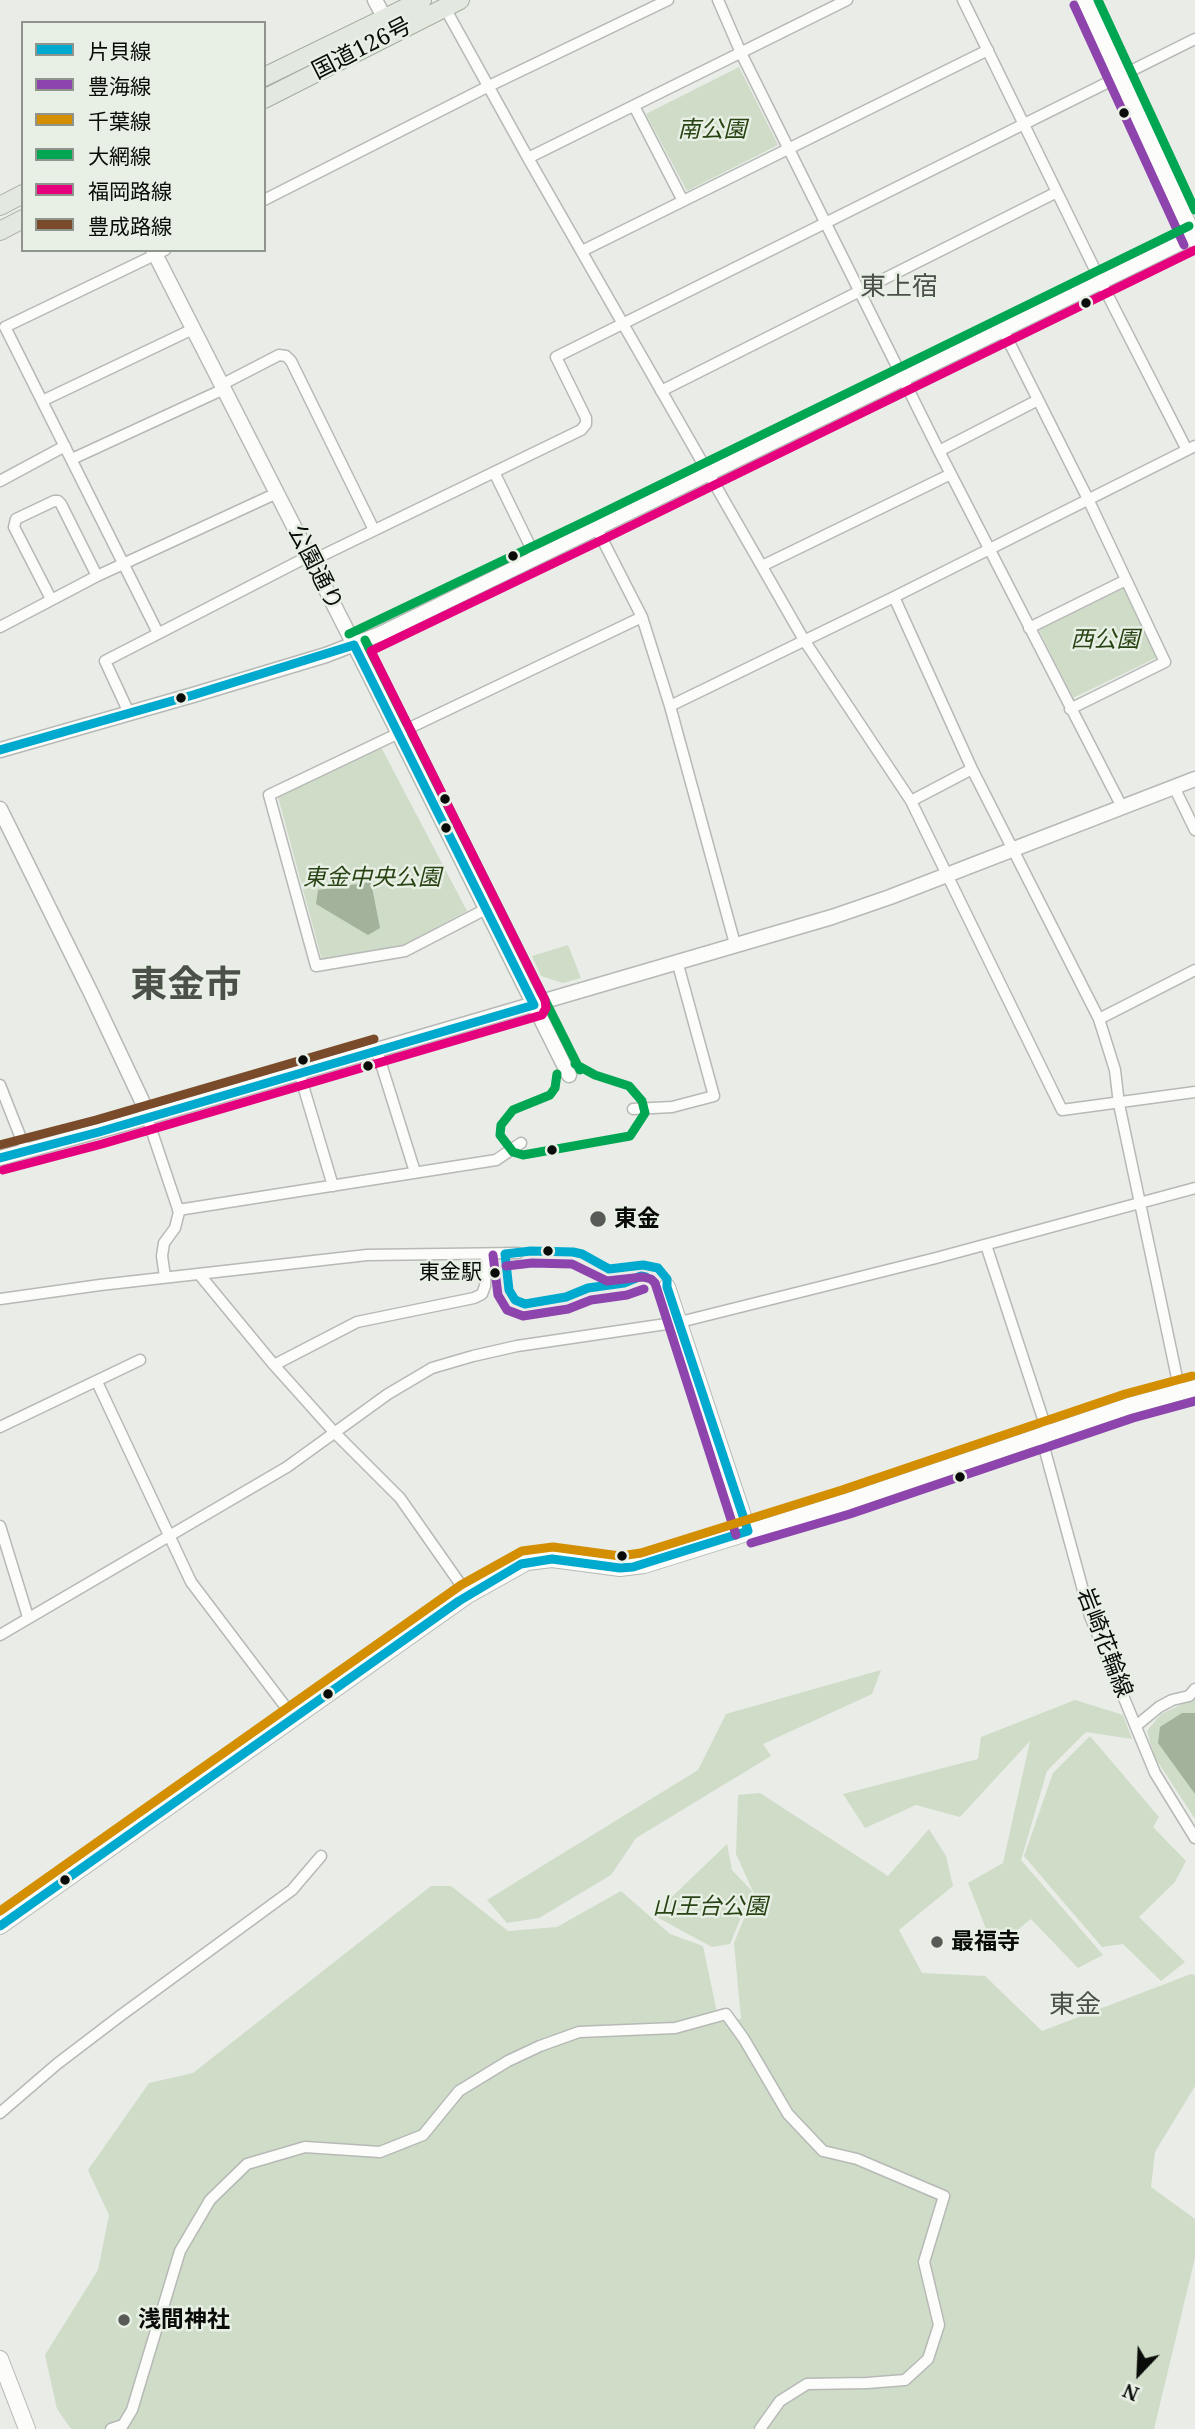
<!DOCTYPE html>
<meta charset="utf-8">
<style>
body{margin:0}
#map{position:relative;width:1195px;height:2429px;overflow:hidden;background:#e9ece7;font-family:"Noto Serif","Noto Sans JP",serif}
canvas{display:block}
.legend{position:absolute;left:21px;top:21px;width:245px;height:231px;box-sizing:border-box;background:#e8efe4;border:2px solid #8f948c;margin:0;padding:9px 12px;list-style:none;font-size:21px;color:#0a0c09}
.legend li{display:flex;align-items:center;gap:14px;height:35px}
.legend b{width:35px;border:2px solid #8f948c}
.north{position:absolute;left:1104px;top:2338px;width:70px;height:70px;-webkit-text-stroke:5px #e8efe4;paint-order:stroke;rotate:203deg;font-size:19px;font-weight:700;line-height:28px;text-align:center;color:#0a0c09}
.north::after{content:'';display:block;margin:auto;width:24px;height:32px;background:#0a0c09;clip-path:polygon(50% 0,100% 100%,50% 72%,0 100%)}
</style>
<div id="map">
<canvas width="1195" height="2429"></canvas>
<ul class="legend">
<li><b style="height:9px;background:#00a9ce"></b>片貝線</li>
<li><b style="height:9px;background:#8e44ad"></b>豊海線</li>
<li><b style="height:9px;background:#d38f01"></b>千葉線</li>
<li><b style="height:9px;background:#00a651"></b>大網線</li>
<li><b style="height:9px;background:#e5007d"></b>福岡路線</li>
<li><b style="height:9px;background:#7a4b2a"></b>豊成路線</li>
</ul>
<div class="north">N</div>
</div>
<script>
const g = document.querySelector('canvas').getContext('2d');
g.lineJoin = 'round';
function fill(path, color) {
  g.fillStyle = color;
  g.fill(path, 'evenodd');
}
function toPath(rows) {
  const path = new Path2D();
  for (const r of rows) {
    path.moveTo(r[0], r[1]);
    for (let i = 2; i < r.length; i += 2) path.lineTo(r[i], r[i + 1]);
  }
  return path;
}
function stroke(path, color, width, dash) {
  g.strokeStyle = color;
  g.lineWidth = width;
  g.lineCap = dash ? 'butt' : 'round';
  g.setLineDash(dash || []);
  g.stroke(path);
}
function drawText(font, color, halo, rows, align = 'center') {
  g.font = font + ' "Noto Serif","Noto Sans JP",serif';
  g.lineWidth = 5;
  g.setLineDash([]);
  g.textBaseline = 'middle';
  g.strokeStyle = halo;
  g.fillStyle = color;
  for (const [text, x, y, turn = 0] of rows) {
    g.save();
    g.translate(x, y);
    g.rotate((+turn || 0) * Math.PI / 180);
    g.textAlign = isNaN(turn) ? turn : align;
    if (halo) g.strokeText(text, 0, 0);
    g.fillText(text, 0, 0);
    g.restore();
  }
}
fill(toPath([
 [739,67,778,145,687,191,646,114],
 [1124,588,1158,657,1073,698,1039,630],
 [380,745,467,911,402,946,322,960,278,797],
 [568,945,581,978,563,983,541,976,532,956],
 [881,1670,872,1694,763,1744,771,1756,636,1838,611,1875,539,1918,507,1923,487,1900,698,1770,726,1714],
 [1195,1696,1195,1819,1154,1756,1147,1731,1161,1714,1191,1700],
 [1075,1700,1123,1715,1132,1739,1086,1732,1047,1771,1021,1860,1103,1955,1078,1968,1031,1919,994,1949,968,1883,1003,1863,1030,1741,960,1817,916,1805,865,1828,843,1794,978,1759,981,1737],
 [1090,1736,1159,1817,1153,1827,1186,1861,1175,1882,1139,1917,1185,1962,1161,1981,1123,1944,1102,1947,1024,1856,1053,1773],
 [760,1793,888,1876,929,1829,946,1856,953,1886,899,1930,922,1973,985,1976,1042,2031,1191,1974,1195,1975,1195,2086,1155,2152,1151,2187,1195,2219,1195,2258,1154,2429,71,2429,57,2409,45,2355,98,2270,109,2215,88,2170,149,2083,193,2073,431,1886,451,1886,508,1931,557,1927,621,1891,670,1934,703,1946,719,2022,741,2019,734,1943,754,1894,736,1854,738,1795],
 [727,1844,732,1870,752,1891,730,1944,712,1947,653,1915]
]), '#cfdcc8');
fill(toPath([
 [371,882,380,928,368,935,316,904,318,890],
 [1182,1713,1195,1713,1195,1794,1158,1743,1160,1727]
]), '#a3b29b');
const minor = toPath([
 [718,0,741,53,939,451,1122,807],
 [963,0,1101,282,1187,450],
 [445,8,528,158,804,640,911,801,1062,1110,1195,1092],
 [634,106,683,201],
 [528,158,847,0],
 [264,200,489,86,668,0],
 [582,251,988,50],
 [1003,330,1088,499,1165,662,1070,709],
 [221,385,279,355,286,356,291,361,374,530],
 [661,391,1057,192],
 [42,401,193,329],
 [939,451,1038,400],
 [72,459,224,389],
 [494,472,536,558],
 [0,481,65,446],
 [597,529,642,617,670,706,735,944],
 [311,561,581,430,586,424,586,418,556,357,1195,39],
 [762,566,951,474],
 [894,597,972,769,1099,1019,1115,1070,1119,1104,1180,1392],
 [51,599,14,527,16,519,54,501,58,501,61,504,97,576],
 [0,627,97,576,277,493],
 [1029,628,1126,580],
 [158,633,5,327,165,250],
 [670,706,894,597,1195,446],
 [129,713,105,661,309,556],
 [1174,787,1195,830],
 [911,801,972,769],
 [486,909,405,951,316,966,269,795,642,617],
 [1099,1019,1195,970],
 [377,1051,415,1172],
 [299,1072,333,1186],
 [0,1085,26,1151],
 [633,1109,672,1107,714,1096,677,961],
 [147,1117,179,1212,175,1228,164,1243,162,1256,165,1277],
 [178,1210,496,1160,521,1143],
 [986,1245,1048,1434],
 [199,1274,274,1365,334,1432,400,1498,468,1595],
 [0,1299,100,1285,367,1255,518,1253],
 [274,1365,357,1322,474,1298,482,1294,485,1286,486,1254],
 [97,1382,191,1582,294,1718],
 [0,1427,140,1360],
 [1041,1436,1090,1616,1155,1773,1195,1838],
 [0,1526,28,1617],
 [0,1635,287,1467,388,1394,432,1368,473,1356,517,1346,680,1322,936,1258,1195,1188],
 [1136,1726,1159,1707,1172,1700,1189,1696,1195,1689],
 [0,2113,57,2064,120,2016,292,1890,321,1856],
 [111,2429,123,2425,132,2410,180,2251,210,2200,247,2164,305,2147,380,2152,423,2135,459,2091,508,2061,540,2046,579,2032,675,2028,726,2014,744,2039,788,2114,823,2151,857,2159,944,2196,924,2262,939,2325,928,2359,905,2380,867,2383,807,2384,780,2401,760,2429]
]);
const tertiary = toPath([
 [375,0,385,19],
 [153,250,368,672,569,1075],
 [0,750,193,695,326,655,380,634,1195,236],
 [0,809,91,993,142,1101,147,1117],
 [0,1158,134,1121,832,917,890,897,1195,779]
]);
const secondary = toPath([
 [1085,0,1195,240],
 [667,1287,748,1531],
 [0,1926,468,1595,527,1562,552,1559,620,1568,644,1565,846,1502,1129,1406,1195,1388],
 [0,2359,27,2429]
]);
const trunk = toPath([
 [264,77,422,0],
 [264,99,460,0],
 [0,206,23,194],
 [0,231,23,219]
]);
stroke(minor, '#b6b9b5', 13);
stroke(tertiary, '#b6b9b5', 17);
stroke(secondary, '#b6b9b5', 18);
stroke(trunk, '#a5aea0', 20);
stroke(minor, '#fcfcfb', 10);
stroke(tertiary, '#fcfcfb', 14);
stroke(secondary, '#fcfcfb', 16);
stroke(trunk, '#e3e9e0', 18);
stroke(toPath([
 [354,645,534,1005],
 [0,750,193,695,354,645],
 [0,1158,99,1132,534,1005],
 [505,1254,531,1251,573,1252,582,1254,609,1269,643,1265,658,1268,667,1279,667,1287,748,1531],
 [505,1254,509,1290,515,1300,525,1304,566,1297,588,1288,624,1283,641,1276,646,1277],
 [0,1926,459,1601,521,1564,552,1559,620,1568,633,1567,748,1531]
]), '#00a9ce', 9);
stroke(toPath([
 [1074,5,1184,245],
 [493,1255,498,1295,507,1310,523,1316,568,1309,591,1300,627,1295,644,1289],
 [506,1266,532,1263,572,1264,607,1281,643,1277,651,1279,655,1283,736,1535],
 [751,1543,850,1514,1133,1418,1195,1401]
]), '#8e44ad', 9);
stroke(toPath([
 [0,1911,461,1585,522,1551,553,1547,620,1556,641,1553,842,1490,1125,1394,1192,1376]
]), '#d38f01', 9);
stroke(toPath([
 [1098,0,1195,210],
 [349,634,592,518,1189,226],
 [365,640,580,1070],
 [557,1074,555,1088,550,1095,513,1110,501,1125,500,1135,513,1152,523,1155,630,1136,645,1113,642,1101,629,1086,595,1075,575,1064]
]), '#00a651', 9);
stroke(toPath([
 [3,1170,102,1144,542,1015,546,1008,545,1000,371,651,602,540,1195,250]
]), '#e5007d', 9);
stroke(toPath([
 [0,1145,96,1120,374,1039]
]), '#7a4b2a', 9);
for (const [x, y, r, color] of [
 [1124,113,6,"#0a0c09"],
 [1086,303,6,"#0a0c09"],
 [513,556,6,"#0a0c09"],
 [181,698,6,"#0a0c09"],
 [445,799,6,"#0a0c09"],
 [446,828,6,"#0a0c09"],
 [303,1060,6,"#0a0c09"],
 [368,1066,6,"#0a0c09"],
 [552,1150,6,"#0a0c09"],
 [598,1219,9,"#585a57"],
 [548,1251,6,"#0a0c09"],
 [495,1273,6,"#0a0c09"],
 [960,1477,6,"#0a0c09"],
 [622,1556,6,"#0a0c09"],
 [328,1694,6,"#0a0c09"],
 [65,1880,6,"#0a0c09"],
 [937,1942,7,"#585a57"],
 [124,2320,7,"#585a57"]
]) {
  const dot = new Path2D();
  dot.arc(x, y, r, 0, 2 * Math.PI);
  g.fillStyle = color;
  g.fill(dot);
  stroke(dot, '#e8efe4', 2.5);
}
drawText('21px', '#0a0c09', '#e8efe4', [
 ["東金駅",482,1273]
], 'right');
drawText('23px', '#0a0c09', '#e8efe4', [
 ["国道126号",362,49,-27],
 ["公園通り",315,568,63],
 ["岩崎花輪線",1104,1643,69]
]);
drawText('italic 23px', '#284414', '#e8efe4', [
 ["南公園",712,130],
 ["西公園",1105,640],
 ["東金中央公園",372,878],
 ["山王台公園",710,1907]
]);
drawText('bold 23px', '#0a0c09', '#e8efe4', [
 ["東金",614,1219],
 ["最福寺",951,1942],
 ["浅間神社",138,2320]
], 'left');
drawText('26px', '#4b5048', '#e8efe4', [
 ["東上宿",899,288],
 ["東金",1075,2006]
]);
drawText('bold 37px', '#4b5048', '#e8efe4', [
 ["東金市",186,986]
]);
</script>
